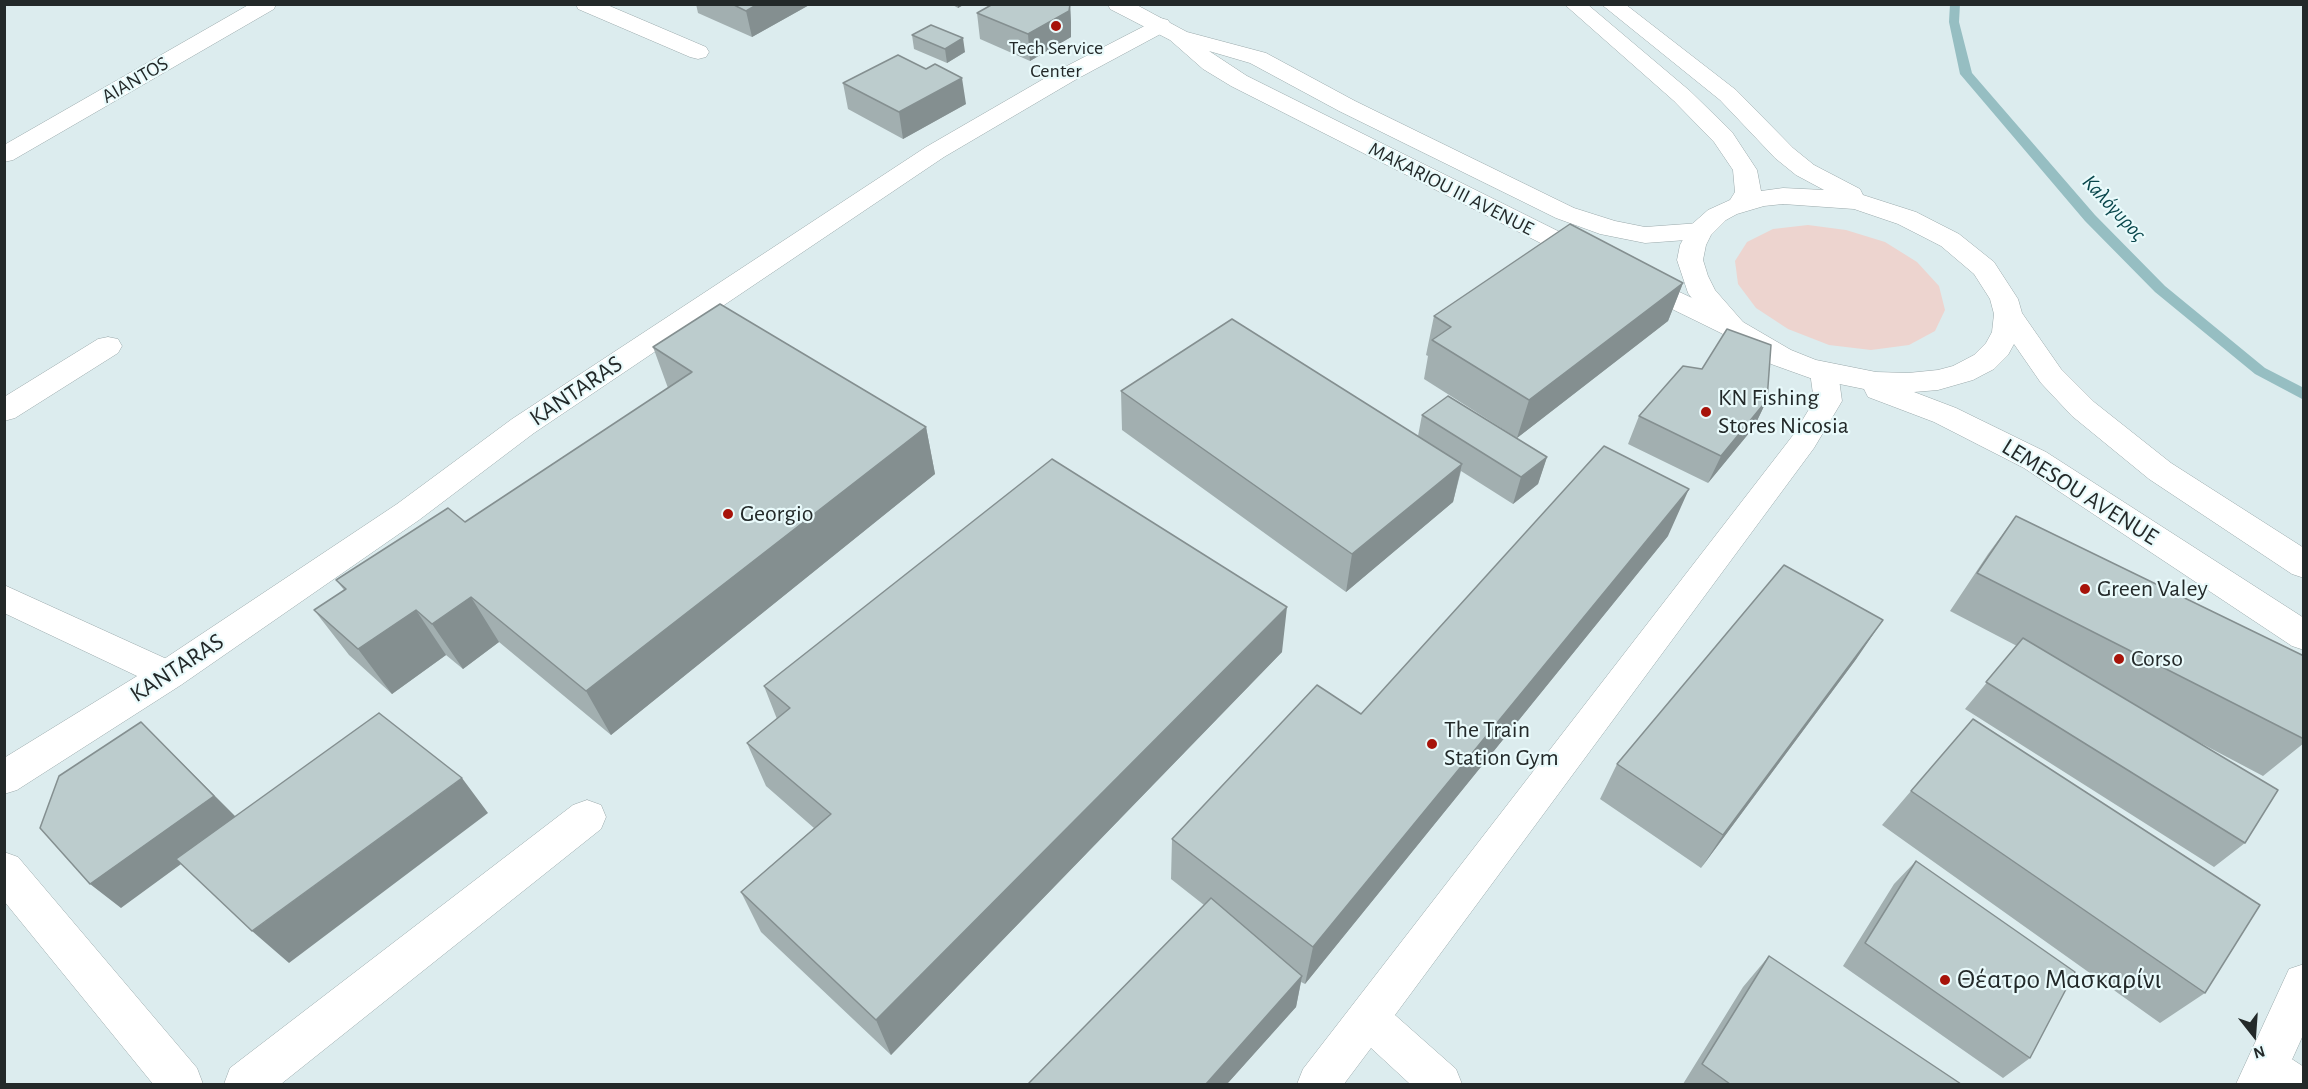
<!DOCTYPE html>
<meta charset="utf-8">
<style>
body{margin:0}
#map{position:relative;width:2308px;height:1089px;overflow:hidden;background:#dcecee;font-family:"Alegreya Sans",sans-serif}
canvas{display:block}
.frame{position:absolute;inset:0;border:6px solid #232929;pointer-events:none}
.north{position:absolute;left:2224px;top:1005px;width:60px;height:60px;-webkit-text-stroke:4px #e9fafb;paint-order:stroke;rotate:163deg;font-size:16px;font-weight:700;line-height:24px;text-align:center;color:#232929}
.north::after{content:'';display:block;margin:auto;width:21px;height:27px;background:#232929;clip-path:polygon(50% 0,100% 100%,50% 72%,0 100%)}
</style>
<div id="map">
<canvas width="2308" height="1089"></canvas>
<div class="frame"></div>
<div class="north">N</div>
</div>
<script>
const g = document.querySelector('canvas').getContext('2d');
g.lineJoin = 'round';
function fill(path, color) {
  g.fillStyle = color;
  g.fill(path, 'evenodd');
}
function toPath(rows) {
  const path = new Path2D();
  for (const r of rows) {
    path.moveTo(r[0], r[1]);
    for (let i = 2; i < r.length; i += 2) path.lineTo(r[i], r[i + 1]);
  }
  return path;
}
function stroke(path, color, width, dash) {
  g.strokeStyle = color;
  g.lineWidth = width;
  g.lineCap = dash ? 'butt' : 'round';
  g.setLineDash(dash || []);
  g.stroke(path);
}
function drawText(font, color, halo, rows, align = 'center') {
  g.font = font + ' "Alegreya Sans",sans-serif';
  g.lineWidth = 4.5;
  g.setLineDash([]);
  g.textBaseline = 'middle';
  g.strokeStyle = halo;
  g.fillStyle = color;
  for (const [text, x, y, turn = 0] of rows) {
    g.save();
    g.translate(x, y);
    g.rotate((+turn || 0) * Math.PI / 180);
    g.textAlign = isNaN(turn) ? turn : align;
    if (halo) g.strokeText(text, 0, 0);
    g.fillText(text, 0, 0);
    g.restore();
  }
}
fill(toPath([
 [1808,225,1846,230,1885,242,1917,262,1939,286,1945,310,1935,331,1909,345,1871,350,1829,345,1788,329,1756,308,1738,284,1735,261,1747,242,1773,229]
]), '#edd4cf');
fill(toPath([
 [1950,4,1960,4,1959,22,1972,73,2095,215,2165,286,2265,368,2304,388,2304,400,2255,374,2155,292,2085,221,1960,74,1949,22,1950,4]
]), '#96bec2');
const lane = toPath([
 [1824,363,1834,365,1838,372,1842,401,1814,448,1395,1015,1456,1069,1462,1084,1410,1084,1371,1048,1344,1084,1297,1084,1303,1069,1794,434,1814,401,1810,372,1814,365,1824,363],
 [4,585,180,665,185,675,180,685,168,689,156,685,4,613,4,585],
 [2266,1046,2281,1052,2304,1067,2304,1084,2255,1084,2251,1082,2245,1067,2251,1052,2266,1046]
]);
const street = toPath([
 [250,4,276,4,274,9,13,160,4,162,4,145,250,4],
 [576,4,605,4,706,47,709,52,706,57,698,59,690,57,578,9,576,4],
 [1160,18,1168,20,1171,25,1168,30,1075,80,944,157,534,433,419,520,181,685,17,790,4,794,4,758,155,665,397,504,512,419,926,147,1059,70,1160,18],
 [108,337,118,339,122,346,118,353,15,418,4,421,4,397,98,339,108,337],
 [587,800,601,805,606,817,601,829,281,1084,224,1084,230,1068,573,805,587,800],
 [4,852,18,857,197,1068,203,1084,153,1084,4,901,4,852],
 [2304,964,2304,1033,2281,1084,2236,1084,2289,969,2304,964]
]);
const secondary = toPath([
 [1108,4,1135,4,1187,32,1266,53,1355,101,1574,208,1615,221,1645,227,1700,223,1709,225,1713,231,1709,237,1700,239,1645,243,1600,234,1556,218,1339,111,1250,63,1209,51,1247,76,1600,252,1604,258,1600,264,1591,266,1582,264,1231,86,1203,69,1170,40,1110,9,1108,4],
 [1637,272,1743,322,1747,328,1743,334,1733,337,1723,334,1627,287,1623,281,1627,275,1637,272]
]);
const primary = toPath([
 [1564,4,1587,4,1690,91,1732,132,1757,170,1761,191,1783,188,1824,190,1796,175,1775,158,1720,100,1601,4,1625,4,1736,90,1793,148,1814,165,1860,189,1863,195,1916,212,1959,234,1994,262,2018,299,2022,313,2061,369,2094,402,2171,463,2304,548,2304,578,2292,574,2149,479,2072,416,2041,383,2014,344,2008,355,1994,369,1973,380,1938,390,1914,392,1956,408,2046,452,2304,618,2304,650,2292,646,2024,468,1934,422,1868,397,1864,389,1810,378,1771,364,1723,334,1705,316,1688,293,1677,260,1680,245,1691,225,1708,210,1730,200,1735,192,1733,170,1714,142,1674,101,1564,4],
 [1783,204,1854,209,1898,224,1941,246,1974,274,1990,299,1994,314,1992,332,1986,343,1974,355,1953,366,1938,370,1908,373,1876,372,1816,360,1791,350,1743,322,1715,290,1708,276,1703,260,1706,245,1711,235,1726,220,1737,214,1764,206,1783,204]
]);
stroke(lane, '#9aa9ab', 1);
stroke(street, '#9aa9ab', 1);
stroke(secondary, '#9aa9ab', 1);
stroke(primary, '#9aa9ab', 1);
fill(lane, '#fff');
fill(street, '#fff');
fill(secondary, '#fff');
fill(primary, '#fff');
fill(toPath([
 [696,4,811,4,752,37,698,13],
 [951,4,965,4,958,8],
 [993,4,1070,4,1071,23,1071,37,1030,61,980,39,977,13],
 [912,35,965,52,947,63,914,49],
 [843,83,966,104,903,139,848,109],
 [1683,283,1668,321,1517,438,1424,379,1428,356,1426,355,1434,316],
 [653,347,926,427,935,474,611,735,499,642,463,669,446,655,392,694,349,655,314,610,344,590,336,580,465,522,668,388],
 [1121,391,1418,436,1422,415,1547,457,1538,484,1513,504,1461,471,1453,502,1346,592,1122,430],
 [1767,400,1754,427,1708,483,1628,444,1639,416],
 [2016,516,2304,656,2304,743,2263,776,2191,738,2245,843,2214,867,1965,709,2017,646,1950,611,1988,554],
 [1668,536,1305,984,1301,982,1296,1007,1227,1084,1028,1084,1204,905,1171,879,1172,839,1361,714],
 [1282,652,891,1055,761,932,741,892,814,828,766,786,747,743,777,719,764,686],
 [1857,658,1701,868,1600,799,1617,764],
 [1911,791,2205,993,2160,1023,1882,825],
 [1916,861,2030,1058,2003,1078,1843,966,1894,884],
 [1769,956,1961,1084,1683,1084,1743,987]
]), '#a2afb0');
fill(toPath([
 [758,4,811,4,752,37,746,11],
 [958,4,965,4,958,8],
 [1070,4,1071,23,1071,37,1030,61,1028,34],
 [963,38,965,52,947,63,945,49],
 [962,78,966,104,903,139,899,112],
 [1683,283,1668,321,1517,438,1529,400],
 [1767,400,1754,427,1708,483,1721,456],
 [926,427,935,474,611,735,586,691],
 [1547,457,1538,484,1513,504,1521,477],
 [1462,464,1453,502,1346,592,1352,554],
 [1689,489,1668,536,1305,984,1313,947],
 [471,597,499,642,463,669,432,624],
 [1287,607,1282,652,891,1055,876,1020],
 [416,610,446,655,392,694,358,649],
 [1883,620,1857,658,1701,868,1723,835],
 [141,722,240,821,121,908,90,884],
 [462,778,488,813,289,963,252,931],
 [1302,976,1296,1007,1227,1084,1206,1084]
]), '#848f90');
const building = toPath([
 [732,4,758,4,746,11,732,4],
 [993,4,1070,4,1069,11,1028,34,977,13,993,4],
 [931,25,963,38,945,49,912,35,931,25],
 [898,55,926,69,935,64,962,78,899,112,843,83,898,55],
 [1570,224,1683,283,1529,400,1432,340,1451,327,1434,316,1570,224],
 [720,304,926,427,586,691,471,597,432,624,416,610,358,649,314,610,346,589,336,580,448,508,465,522,692,372,653,347,720,304],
 [1232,319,1462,464,1352,554,1121,391,1232,319],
 [1727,329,1771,345,1767,400,1721,456,1639,416,1683,366,1702,369,1727,329],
 [1448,396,1547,457,1521,477,1422,415,1448,396],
 [1604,446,1689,489,1313,947,1172,839,1317,685,1361,714,1604,446],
 [1052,459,1287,607,876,1020,741,892,831,814,747,743,790,708,764,686,1052,459],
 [2016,516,2304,656,2304,739,1977,573,2016,516],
 [1784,565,1883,620,1723,835,1617,764,1784,565],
 [2023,638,2278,790,2245,843,1986,682,2023,638],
 [379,713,462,778,252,931,176,859,379,713],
 [1973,719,2260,905,2205,993,1911,791,1973,719],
 [141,722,214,796,90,884,40,828,59,776,141,722],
 [1916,861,2075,972,2030,1058,1865,943,1916,861],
 [1211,898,1302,976,1206,1084,1028,1084,1211,898],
 [1769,956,1961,1084,1730,1084,1702,1064,1769,956]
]);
fill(building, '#bccccd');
stroke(building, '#848f90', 1.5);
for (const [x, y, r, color] of [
 [1056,26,6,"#a7130a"],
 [1706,412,6,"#a7130a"],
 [728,514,6,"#a7130a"],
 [2085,589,6,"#a7130a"],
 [2119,659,6,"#a7130a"],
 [1432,744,6,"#a7130a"],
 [1945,980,6,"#a7130a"]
]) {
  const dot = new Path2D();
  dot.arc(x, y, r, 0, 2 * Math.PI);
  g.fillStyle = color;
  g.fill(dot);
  stroke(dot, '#e9fafb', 2);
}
drawText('20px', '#232929', '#e9fafb', [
 ["Tech Service",1056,48],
 ["Center",1056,71]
]);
drawText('20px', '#232929', '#e9fafb', [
 ["AIANTOS",135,80,-30],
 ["MAKARIOU III AVENUE",1451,189,27]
]);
drawText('italic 22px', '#08464b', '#e9fafb', [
 ["Καλόγυρος",2114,208,47]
]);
drawText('24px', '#232929', '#e9fafb', [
 ["KANTARAS",576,391,-34],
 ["LEMESOU AVENUE",2080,492,32],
 ["KANTARAS",177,668,-33]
]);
drawText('24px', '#232929', '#e9fafb', [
 ["KN Fishing",1718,398],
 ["Stores Nicosia",1718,426],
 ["Georgio",740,514],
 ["Green Valey",2097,589],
 ["Corso",2131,659],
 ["The Train",1444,730],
 ["Station Gym",1444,758]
], 'left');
drawText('28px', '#232929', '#e9fafb', [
 ["Θέατρο Μασκαρίνι",1957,980]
], 'left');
</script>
